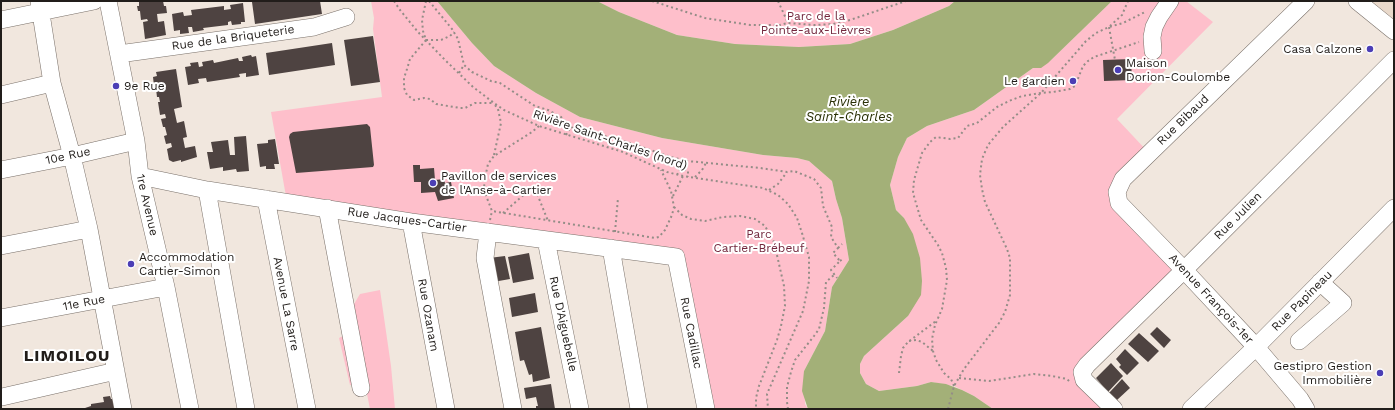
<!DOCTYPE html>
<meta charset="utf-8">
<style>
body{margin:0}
#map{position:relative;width:1395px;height:410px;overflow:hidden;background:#f1e7de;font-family:"Work Sans",sans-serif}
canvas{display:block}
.frame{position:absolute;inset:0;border:2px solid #211d1a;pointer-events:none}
</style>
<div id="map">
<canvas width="1395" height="410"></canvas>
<div class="frame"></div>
</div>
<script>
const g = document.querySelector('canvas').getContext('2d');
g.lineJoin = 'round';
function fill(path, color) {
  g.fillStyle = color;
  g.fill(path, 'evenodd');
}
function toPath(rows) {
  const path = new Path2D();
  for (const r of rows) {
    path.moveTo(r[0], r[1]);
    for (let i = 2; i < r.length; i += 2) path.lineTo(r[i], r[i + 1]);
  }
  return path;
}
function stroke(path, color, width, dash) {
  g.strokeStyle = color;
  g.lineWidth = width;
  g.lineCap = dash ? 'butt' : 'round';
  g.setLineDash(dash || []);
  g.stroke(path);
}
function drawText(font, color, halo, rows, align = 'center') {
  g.font = font + ' "Work Sans",sans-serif';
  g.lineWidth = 4;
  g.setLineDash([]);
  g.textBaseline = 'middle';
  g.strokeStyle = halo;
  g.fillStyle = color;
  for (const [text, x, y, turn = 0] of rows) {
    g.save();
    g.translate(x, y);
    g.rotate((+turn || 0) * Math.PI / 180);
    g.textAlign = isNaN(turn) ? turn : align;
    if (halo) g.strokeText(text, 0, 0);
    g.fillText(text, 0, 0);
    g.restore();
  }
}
fill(toPath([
 [1357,1,1394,1,1394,31]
]), '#e9d9cb');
fill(toPath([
 [371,1,437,1,472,43,494,66,536,93,580,117,662,138,763,155,797,158,809,161,832,181,836,199,842,218,849,260,832,287,825,331,804,371,805,404,808,409,706,409,676,257,287,202,271,112,382,97,373,29,374,18],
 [597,1,955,1,949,6,893,30,850,44,799,47,735,44,677,35,619,12],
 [1112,1,1186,1,1213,22,1117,119,1149,153,1117,192,1184,270,1082,372,1114,409,993,409,974,396,954,386,931,382,917,386,879,391,866,384,860,373,860,364,864,356,908,316,904,218,896,210,890,185,898,157,907,138,927,126,974,110,1033,68,1041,67,1051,60],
 [380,290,391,366,395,409,370,409,365,384,350,385,339,338,356,329,354,304,360,294]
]), '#febfcb');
fill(toPath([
 [437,1,597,1,619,12,677,35,735,44,799,47,850,44,893,30,949,6,955,1,1112,1,1048,63,1041,68,1033,68,974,110,927,126,907,138,898,157,890,185,896,210,904,218,913,234,920,258,922,281,921,295,908,316,864,356,860,364,860,373,866,384,879,391,917,386,931,382,946,384,962,390,974,396,993,409,808,409,802,391,804,371,825,331,832,287,849,260,842,218,836,199,832,181,809,161,797,158,763,155,662,138,580,117,536,93,494,66,472,43]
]), '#a3b078');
fill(toPath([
 [139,1,163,1,164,6,166,6,167,13,157,14,158,22,164,21,166,35,145,39,143,22,148,21,147,19,141,20,140,11,138,11,137,6,139,6],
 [258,1,320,1,322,14,255,24,252,2],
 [243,3,245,22,241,22,241,24,232,25,231,21,228,22,228,25,203,28,204,30,193,32,192,27,188,27,189,33,180,34,180,30,174,31,172,14,183,12,184,16,192,15,191,10,224,6,224,10,231,9,230,5],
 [373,36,380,82,351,86,344,40],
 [332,43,335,65,269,75,266,53],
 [251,55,252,57,256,56,259,75,246,77,246,73,239,74,240,77,207,82,206,78,198,79,199,83,188,85,185,67,191,66,190,63,198,62,199,67,203,66,202,62,213,60,214,63,238,58,239,61,243,61,242,57],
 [1131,59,1132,80,1104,81,1103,60],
 [176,69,182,107,174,109,177,123,184,121,187,137,183,138,185,148,195,146,197,157,181,162,181,160,173,162,169,160,167,149,172,147,171,143,166,144,164,136,167,135,165,127,163,127,161,119,166,118,165,114,160,115,158,102,160,102,159,97,157,97,156,89,161,88,160,85,154,86,153,77,157,76,156,72],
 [367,124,370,127,374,165,373,167,296,173,289,137,290,134,293,132],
 [246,136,249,171,237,172,236,169,223,171,223,167,210,169,207,152,213,152,211,142,228,140,230,155,235,155,234,137],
 [275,139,279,164,274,164,275,169,266,169,266,166,260,167,257,144,268,143,268,140],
 [413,165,420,165,420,169,434,168,435,180,444,179,445,183,451,182,454,198,438,201,435,192,421,193,421,182,414,182],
 [529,253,534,279,513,283,508,257],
 [505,256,510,279,493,282,489,258],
 [535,293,538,312,512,317,509,298],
 [541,327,550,378,533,382,532,374,529,375,524,360,520,361,515,332],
 [1157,327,1171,340,1164,348,1150,334],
 [1139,333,1159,351,1148,362,1128,344],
 [1125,349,1139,363,1127,375,1119,367,1121,365,1116,359],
 [1111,363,1123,376,1108,392,1096,378],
 [1122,379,1130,388,1117,400,1109,393],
 [551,384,555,409,536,409,536,406,538,406,536,397,526,399,524,388],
 [110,396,111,399,117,399,119,409,82,409,91,406,91,404,104,402,103,397]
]), '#4e4341');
const minor = toPath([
 [39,1,52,83,72,156,89,229,123,409],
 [108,1,136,141,140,176,166,287,190,409],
 [1306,1,1123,179,1117,192,1119,203,1184,270,1256,347,1300,399,1306,409],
 [1357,1,1394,31],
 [1,20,94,1],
 [1153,51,1152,37,1154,27,1159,17,1170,1],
 [119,54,314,27,346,17],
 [1,95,52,83],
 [1,170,72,156,136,141],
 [140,176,207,190,411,222,676,257,706,409],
 [207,190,246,409],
 [266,199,307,409],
 [327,208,361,388],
 [411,222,446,409],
 [488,232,485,258,513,409],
 [546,240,580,409],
 [1,246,89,229],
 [611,248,639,409],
 [1,318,166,287],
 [1299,341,1343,303,1320,282],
 [2,397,116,371],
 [1114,409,1084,380,1082,372,1087,365,1184,270,1394,60],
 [1191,409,1256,347,1394,208]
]);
stroke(minor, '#7a716a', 18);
stroke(toPath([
 [394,1,400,10,418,32,445,60,473,87,494,103,504,110,539,126,623,152,667,172,683,176,763,188,778,195,788,204,797,218,802,233,809,257,809,281,803,311,767,394,768,409],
 [426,1,422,20,423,31,426,40,441,40,450,36,454,32],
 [429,1,452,29,458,39,464,65,472,72,491,81,500,83,535,106,548,110,561,117,571,127,575,129,624,141,671,157,687,161,760,168,787,172,794,171,814,179,821,188,823,206,832,227,831,237,838,248,833,253,840,261,831,270,837,278],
 [652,1,705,18,750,25,780,25,788,23,815,25,833,24,850,20,906,1],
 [778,1,788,23],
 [1110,26,1122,15,1128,1],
 [1109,27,1115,60],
 [426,40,410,59,407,69,404,78,404,88,407,95,414,100,424,98,430,99,436,104,460,108,465,108,475,103,492,103],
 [459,73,464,65],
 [539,126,532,132,494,156,488,164,484,183,485,193,492,211,655,238,659,237,665,230,672,215,674,207,671,191,661,170],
 [566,135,571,127],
 [494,155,501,123,498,109,495,105],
 [677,175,680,170,683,169,688,171,688,177],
 [695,177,702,170,706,163],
 [769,190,778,184,787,172],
 [673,196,683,176],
 [674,207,682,215,691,219,705,221,723,217,740,216,755,219,765,226,774,242,784,286,785,306,781,326,777,340,759,386,756,398,756,409],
 [503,213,534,186,548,221],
 [490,220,492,211],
 [615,232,618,198],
 [838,248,842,244],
 [840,261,844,258],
 [909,341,916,340,922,342,933,351],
 [899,373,901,356,903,348,908,342,936,321],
 [959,378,989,381,1034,374,1052,376,1067,379,1069,381],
 [954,386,951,379,944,373,936,360,933,351,932,339,935,325,942,309,947,280,946,268,942,253,938,245,921,220,913,193,914,180,922,153,930,142,936,137,950,139,958,138,967,126,977,123,997,107,1009,101,1022,96,1041,93,1053,92,1070,89,1075,86,1083,66,1088,61,1094,57,1139,42],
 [788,409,787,402,787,387,791,372,795,360,814,336,819,329,824,308,826,282,834,275],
 [948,409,954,386,964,369,999,323,1005,312,1010,295,1010,258,1007,249,985,202,982,189,980,175,982,159,988,145,1003,127,1041,93,1086,41,1096,33,1109,27,1123,23,1145,12]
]), '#948d87', 2, [2, 3]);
stroke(minor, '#fff', 17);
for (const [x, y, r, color] of [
 [1370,49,4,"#4b3eb5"],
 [1118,70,4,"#4b3eb5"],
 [1073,81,4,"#4b3eb5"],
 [116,86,4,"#4b3eb5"],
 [433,183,4,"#4b3eb5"],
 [131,264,4,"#4b3eb5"],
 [1380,373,4,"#4b3eb5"]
]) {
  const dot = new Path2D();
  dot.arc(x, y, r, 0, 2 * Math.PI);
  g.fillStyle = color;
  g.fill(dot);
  stroke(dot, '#fff', 1.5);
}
drawText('12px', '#73283e', '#fff', [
 ["Parc de la",816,16],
 ["Pointe-aux-Lièvres",816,30],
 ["Parc",759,234],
 ["Cartier-Brébeuf",759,248]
]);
drawText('12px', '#211d1a', '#fff', [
 ["Rue de la Briqueterie",233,38,-8],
 ["Rue Bibaud",1183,120,-44],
 ["Rivière Saint-Charles (nord)",610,140,19],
 ["10e Rue",68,156,-12],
 ["1re Avenue",147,205,77],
 ["Rue Julien",1238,216,-45],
 ["Rue Jacques-Cartier",407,220,8],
 ["Avenue François-1er",1211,299,47],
 ["Rue Papineau",1302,301,-45],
 ["11e Rue",84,303,-11],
 ["Avenue La Sarre",286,304,79],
 ["Rue Ozanam",428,315,80],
 ["Rue D'Aiguebelle",563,324,78],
 ["Rue Cadillac",691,333,79]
]);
drawText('12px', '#211d1a', '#fff', [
 ["Casa Calzone",1362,49,"right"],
 ["Maison",1126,63],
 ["Dorion-Coulombe",1126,77],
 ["Le gardien",1065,81,"right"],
 ["9e Rue",124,86],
 ["Pavillon de services",441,176],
 ["de l'Anse-à-Cartier",441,190],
 ["Accommodation",139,257],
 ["Cartier-Simon",139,271],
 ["Gestipro Gestion",1372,366,"right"],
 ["Immobilière",1372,380,"right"]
], 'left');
drawText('italic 13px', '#293005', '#fff', [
 ["Rivière",849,102],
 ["Saint-Charles",849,117]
]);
g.letterSpacing = '1px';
drawText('bold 16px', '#211d1a', '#fff', [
 ["LIMOILOU",67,356]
]);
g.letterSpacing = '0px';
</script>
